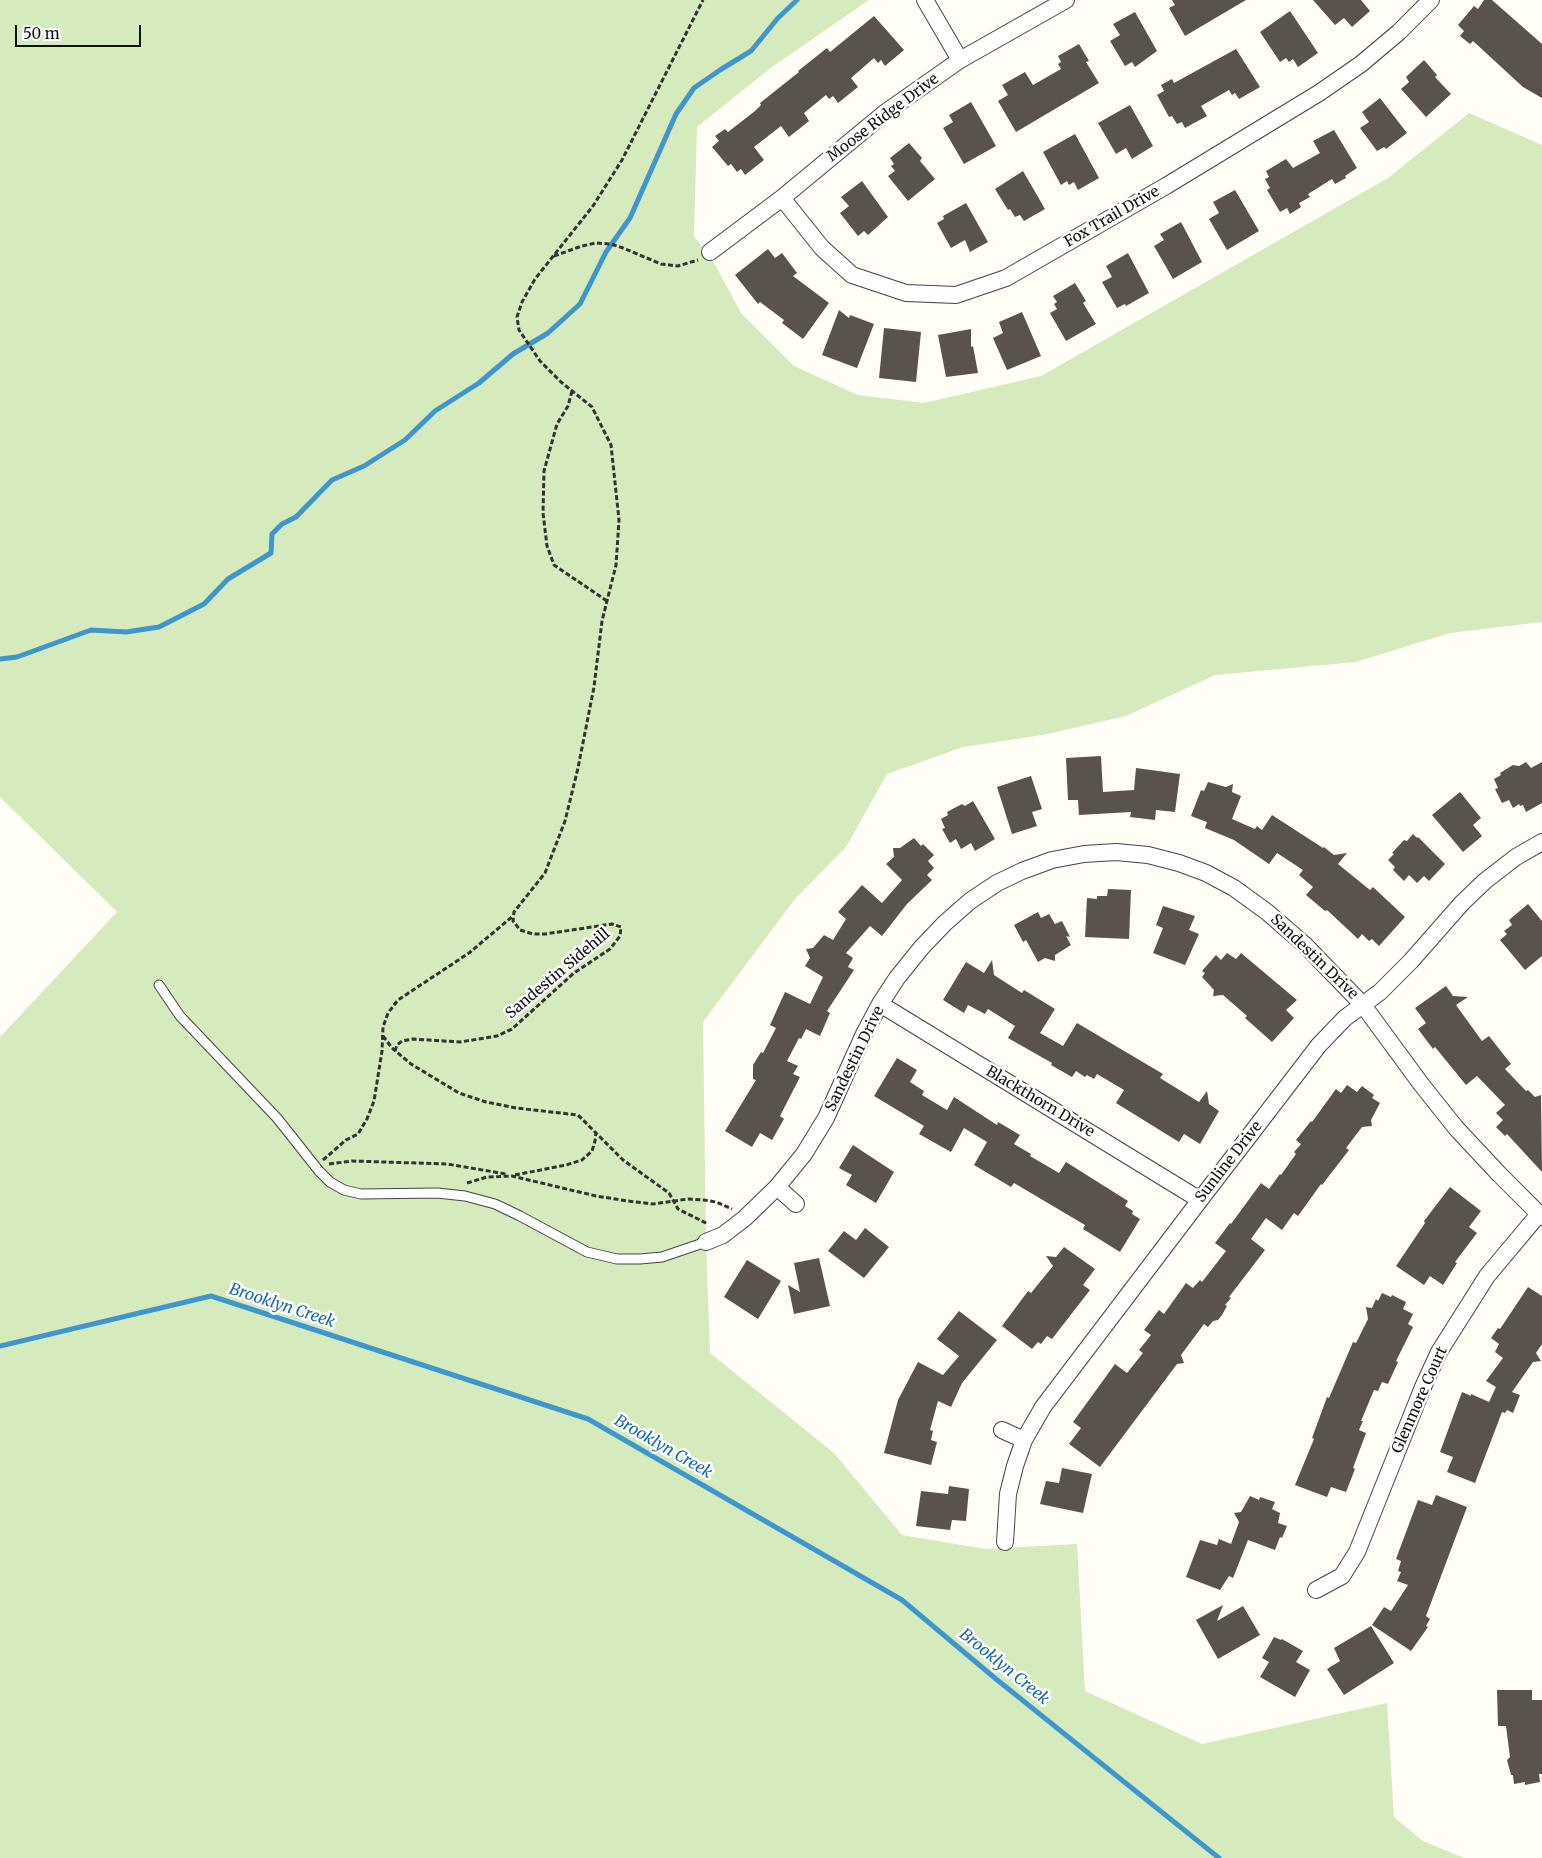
<!DOCTYPE html>
<style>
body{margin:0}
#map{position:relative;width:1542px;height:1858px;overflow:hidden;background:#fffdf5;font-family:Merriweather,serif}
canvas{display:block}
.scale{position:absolute;left:15px;top:25px;width:126px;height:22px;box-sizing:border-box;border:2px solid #111;border-top:0;padding-left:6px;font-size:15px;line-height:18px;white-space:nowrap;color:#111;-webkit-text-stroke:4px #fff;paint-order:stroke}
</style>
<div id="map">
<canvas width="1542" height="1858"></canvas>
<div class="scale">50 m</div>
</div>
<script>
const g = document.querySelector('canvas').getContext('2d');
g.lineJoin = 'round';
function fill(path, color) {
  g.fillStyle = color;
  g.fill(path, 'evenodd');
}
function toPath(rows) {
  const path = new Path2D();
  for (const r of rows) {
    path.moveTo(r[0], r[1]);
    for (let i = 2; i < r.length; i += 2) path.lineTo(r[i], r[i + 1]);
  }
  return path;
}
function stroke(path, color, width, dash) {
  g.strokeStyle = color;
  g.lineWidth = width;
  g.lineCap = dash ? 'butt' : 'round';
  g.setLineDash(dash || []);
  g.stroke(path);
}
function drawText(font, color, halo, rows, align = 'center') {
  g.font = font + ' Merriweather,serif';
  g.lineWidth = 5;
  g.setLineDash([]);
  g.textBaseline = 'middle';
  g.strokeStyle = halo;
  g.fillStyle = color;
  for (const [text, x, y, turn = 0] of rows) {
    g.save();
    g.translate(x, y);
    g.rotate((+turn || 0) * Math.PI / 180);
    g.textAlign = isNaN(turn) ? turn : align;
    if (halo) g.strokeText(text, 0, 0);
    g.fillText(text, 0, 0);
    g.restore();
  }
}
fill(toPath([
 [0,0,869,0,772,67,697,127,694,236,716,266,741,313,794,366,858,395,924,403,1041,376,1388,178,1469,113,1542,145,1542,622,1450,633,1356,662,1215,675,1126,716,1043,735,963,747,887,774,846,847,795,899,703,1022,706,1242,710,1353,834,1453,902,1535,986,1549,1077,1544,1085,1691,1202,1744,1387,1703,1394,1817,1423,1841,1464,1858,0,1858,0,1037,117,912,0,797]
]), '#d5ebbd');
stroke(toPath([
 [0,659,17,657,91,630,126,632,159,627,204,604,228,579,271,553,272,534,282,524,296,517,332,480,364,466,405,440,435,411,479,383,513,354,548,333,580,304,606,252,630,218,676,114,694,88,720,70,751,51,778,18,797,0],
 [0,1346,211,1296,588,1419,902,1600,996,1679,1219,1858]
]), '#3f96cf', 5);
fill(toPath([
 [1172,0,1246,0,1185,36,1169,8,1175,5],
 [1313,0,1361,0,1370,11,1352,27,1344,18,1335,25],
 [1484,0,1492,0,1542,44,1542,98,1523,87,1473,41,1470,44,1460,36,1464,31,1458,25,1474,6,1478,9],
 [1290,11,1318,53,1298,67,1293,59,1289,62,1286,58,1280,62,1260,32],
 [1135,12,1157,51,1135,67,1132,62,1125,66,1110,41,1120,35,1113,24],
 [874,16,904,50,885,66,881,60,878,63,874,58,851,78,858,87,838,103,833,96,829,99,826,95,804,113,809,121,789,137,781,126,754,147,764,160,745,175,741,169,737,172,731,164,728,166,712,147,719,141,715,136,725,129,728,132,755,111,761,105,760,103,799,72,798,71,827,48,830,52],
 [1079,44,1089,61,1086,62,1099,83,1016,132,998,101,1008,95,1002,85,1025,72,1033,85,1061,69,1058,64,1061,62,1058,56],
 [1236,49,1260,87,1239,99,1235,93,1232,95,1229,90,1201,106,1207,116,1185,128,1182,122,1177,124,1172,116,1169,117,1157,95,1164,91,1161,85,1172,79,1174,83],
 [1424,60,1437,75,1435,77,1451,94,1426,117,1401,89,1409,82,1406,77],
 [1380,98,1407,133,1386,149,1384,147,1377,151,1360,128,1369,122,1362,112],
 [971,102,996,146,964,164,943,128,953,122,949,115],
 [1130,105,1153,146,1132,159,1126,148,1116,154,1098,123],
 [1334,130,1357,168,1345,176,1346,178,1335,184,1332,179,1308,194,1310,197,1299,203,1301,207,1290,214,1287,208,1280,212,1267,190,1270,188,1265,179,1269,177,1266,171,1286,159,1293,168,1320,153,1313,141],
 [1075,134,1099,178,1078,190,1074,182,1069,185,1067,181,1061,185,1043,152],
 [909,143,922,158,920,161,935,179,908,201,888,176,895,171,891,166,894,164,890,158],
 [1023,171,1045,209,1024,221,1020,215,1015,217,1010,209,1008,210,995,189],
 [862,181,888,217,868,235,864,231,858,236,840,213,849,206,841,197],
 [1235,190,1259,231,1227,250,1209,219,1219,213,1213,202],
 [966,203,988,242,970,252,965,240,951,248,937,223,944,219,943,216],
 [1181,222,1202,262,1173,279,1154,246,1164,240,1160,234],
 [768,249,775,258,782,253,797,273,793,276,829,303,803,339,782,323,784,320,760,302,758,304,735,275],
 [1128,253,1149,293,1126,306,1125,304,1117,308,1102,282,1112,277,1106,266],
 [1075,283,1086,301,1083,303,1096,324,1066,341,1050,313,1057,309,1054,304,1057,302,1053,296],
 [839,310,849,318,850,315,874,324,857,368,822,355],
 [1022,312,1041,356,1007,370,993,338,1003,333,999,322],
 [884,328,921,332,916,382,879,378],
 [971,329,971,347,973,346,978,373,946,377,938,335],
 [1101,756,1103,792,1134,790,1136,768,1180,774,1175,812,1156,810,1155,820,1130,817,1131,812,1079,815,1078,800,1068,800,1066,758],
 [1526,762,1531,768,1542,762,1542,803,1526,812,1523,805,1520,806,1519,804,1513,808,1509,800,1502,803,1495,789,1498,788,1494,779,1501,775,1500,773,1513,765,1519,766],
 [1031,776,1042,809,1032,812,1037,826,1012,834,997,787],
 [1208,782,1226,787,1233,784,1232,792,1241,796,1232,819,1255,829,1257,826,1262,830,1272,815,1323,848,1324,847,1334,855,1347,853,1338,864,1370,890,1373,887,1405,917,1379,946,1372,939,1369,941,1362,934,1358,939,1327,910,1325,911,1306,895,1313,887,1299,875,1303,870,1277,853,1269,864,1234,840,1205,828,1207,822,1191,816,1201,790,1204,791],
 [1460,792,1481,818,1473,825,1482,836,1463,852,1432,815],
 [973,801,995,839,975,851,971,843,961,849,956,839,950,843,942,829,945,828,941,819,948,815,947,812,962,804,965,806],
 [1413,834,1417,838,1418,837,1445,864,1429,881,1424,876,1417,883,1409,875,1404,881,1393,870,1395,867,1388,860,1394,854,1392,853,1404,840,1407,841],
 [914,838,921,846,923,844,934,855,928,861,934,868,927,875,932,880,907,904,882,936,870,926,846,953,853,958,848,967,854,970,827,1011,830,1013,820,1036,806,1029,801,1039,799,1038,787,1061,798,1066,793,1074,800,1077,780,1116,784,1119,772,1140,760,1133,752,1147,725,1131,756,1080,753,1079,753,1065,761,1052,763,1053,776,1028,770,1025,785,992,810,1004,823,977,805,966,810,958,806,949,813,948,824,935,833,940,846,919,838,912,862,885,882,903,902,880,886,864,894,857,893,848,900,848],
 [1108,889,1131,890,1129,939,1085,937,1087,898,1097,899,1097,896,1107,896],
 [1528,904,1542,921,1542,956,1525,970,1500,940,1507,934,1504,931,1512,925,1509,920],
 [1163,906,1195,916,1189,930,1199,934,1185,965,1153,953,1163,928,1156,925],
 [1038,912,1041,918,1049,914,1055,924,1062,921,1070,937,1066,936,1071,945,1055,955,1055,961,1045,958,1038,962,1026,940,1023,942,1014,925],
 [1227,953,1236,959,1241,953,1297,1000,1286,1010,1294,1018,1272,1042,1245,1018,1247,1016,1223,995,1213,996,1214,990,1202,977,1205,973,1202,971,1216,955,1221,960],
 [992,960,994,975,1022,993,1024,990,1055,1009,1040,1033,1063,1046,1077,1023,1163,1074,1160,1078,1199,1102,1207,1091,1209,1104,1219,1111,1200,1144,1184,1134,1179,1142,1116,1103,1124,1090,1097,1074,1094,1079,1087,1075,1085,1077,1076,1071,1072,1077,1051,1065,1052,1063,1008,1038,1015,1026,988,1009,985,1014,968,1005,964,1013,943,1000,966,962,984,973],
 [1446,986,1453,996,1468,997,1456,1005,1482,1041,1489,1036,1511,1064,1505,1069,1526,1091,1528,1090,1535,1097,1541,1095,1542,1172,1507,1134,1505,1136,1496,1127,1503,1120,1496,1113,1505,1105,1477,1076,1466,1085,1435,1047,1433,1049,1418,1029,1426,1023,1415,1008],
 [897,1058,917,1070,910,1082,924,1091,922,1095,947,1110,954,1097,997,1125,998,1122,1020,1135,1014,1144,1031,1154,1030,1156,1059,1173,1066,1162,1128,1201,1125,1206,1133,1211,1132,1214,1140,1219,1120,1252,1083,1229,1085,1225,1014,1183,1011,1187,974,1165,987,1142,964,1128,951,1152,919,1134,924,1126,874,1096],
 [1347,1085,1357,1092,1362,1086,1374,1095,1372,1098,1380,1103,1371,1120,1372,1126,1362,1127,1346,1148,1349,1150,1322,1185,1321,1184,1298,1216,1294,1213,1282,1230,1266,1218,1251,1239,1265,1250,1229,1297,1231,1298,1225,1305,1227,1306,1222,1315,1218,1320,1213,1321,1208,1327,1204,1324,1181,1355,1184,1363,1177,1364,1100,1467,1069,1444,1081,1428,1073,1422,1115,1364,1127,1373,1143,1353,1139,1350,1151,1335,1144,1330,1159,1310,1164,1314,1186,1283,1193,1288,1200,1280,1202,1282,1226,1251,1215,1243,1230,1223,1231,1224,1261,1183,1269,1189,1280,1174,1281,1175,1296,1154,1294,1152,1301,1144,1296,1140,1311,1121,1312,1122,1336,1089,1341,1093],
 [853,1145,894,1172,876,1203,846,1185,852,1175,839,1168],
 [1450,1187,1481,1211,1469,1227,1477,1233,1455,1262,1457,1263,1443,1285,1430,1276,1424,1285,1396,1266,1425,1223,1424,1221],
 [865,1228,889,1247,864,1278,828,1251,844,1231,856,1240],
 [1064,1247,1095,1269,1083,1285,1090,1290,1052,1339,1047,1336,1041,1344,1038,1342,1032,1349,1002,1326,1028,1291,1031,1293,1053,1266,1046,1256,1056,1257],
 [819,1258,830,1306,794,1314,788,1285,800,1292,794,1263],
 [747,1260,781,1281,758,1319,724,1297],
 [1528,1287,1542,1296,1542,1344,1536,1353,1541,1361,1533,1362,1512,1392,1520,1395,1513,1413,1507,1410,1505,1413,1502,1412,1475,1483,1447,1472,1453,1457,1440,1452,1462,1392,1471,1396,1471,1394,1489,1402,1496,1387,1486,1381,1503,1358,1495,1352,1499,1344,1491,1338,1498,1328,1500,1329],
 [1382,1293,1391,1297,1392,1295,1406,1302,1403,1309,1413,1314,1408,1324,1413,1327,1396,1361,1398,1362,1388,1384,1382,1382,1378,1391,1374,1390,1361,1421,1363,1421,1359,1430,1366,1433,1353,1468,1355,1469,1346,1492,1331,1487,1327,1497,1295,1485,1314,1439,1312,1438,1327,1397,1329,1398,1353,1342,1356,1343,1368,1319,1366,1307,1372,1308,1376,1299,1378,1301],
 [959,1311,997,1340,962,1383,951,1407,938,1401,930,1430,933,1431,931,1440,937,1442,931,1465,884,1453,898,1400,918,1362,943,1375,959,1356,937,1339],
 [1062,1468,1092,1474,1083,1513,1040,1504,1046,1481,1059,1483],
 [949,1486,969,1489,966,1521,952,1520,950,1530,916,1526,921,1491,948,1494],
 [1436,1495,1467,1507,1426,1616,1430,1619,1426,1626,1428,1627,1411,1651,1372,1625,1384,1607,1391,1611,1408,1585,1397,1581,1401,1572,1398,1571,1401,1561,1396,1559,1418,1500,1432,1505],
 [1250,1496,1259,1500,1260,1497,1275,1502,1272,1509,1280,1513,1278,1523,1287,1526,1282,1538,1280,1537,1275,1550,1248,1540,1233,1578,1229,1576,1220,1590,1186,1577,1200,1540,1217,1545,1219,1539,1231,1544,1239,1522,1234,1513,1241,1512],
 [1223,1605,1217,1621,1243,1606,1260,1635,1218,1659,1196,1620],
 [1371,1626,1394,1663,1344,1695,1327,1669,1340,1661,1334,1648],
 [1274,1637,1281,1640,1282,1639,1303,1651,1296,1662,1310,1670,1295,1697,1260,1677,1269,1662,1262,1658],
 [1497,1690,1532,1690,1532,1700,1542,1700,1542,1774,1539,1774,1540,1782,1525,1785,1525,1782,1514,1784,1513,1775,1511,1775,1507,1760,1510,1757,1506,1726,1498,1726]
]), '#5a524d');
const lane = toPath([
 [159,985,180,1016,277,1118,319,1171,330,1182,344,1190,361,1194,437,1193,465,1196,495,1204,520,1216,587,1252,617,1259,640,1259,662,1257,706,1242]
]);
const street = toPath([
 [925,0,960,60],
 [782,198,822,248,852,275,906,293,956,295,1006,278,1166,186,1319,93,1361,64,1399,32,1431,0],
 [710,252,782,198,886,112,960,60,1066,0],
 [880,1004,1200,1200],
 [777,1187,796,1204],
 [706,1242,723,1235,745,1218,777,1187,804,1154,826,1118,864,1034,880,1004,897,978,922,947,945,923,970,901,997,883,1022,871,1052,860,1084,854,1116,852,1148,855,1179,863,1206,873,1234,888,1267,912,1305,945,1363,1005,1421,1084,1456,1128,1499,1174,1542,1217],
 [1002,1430,1024,1440],
 [1005,1542,1008,1494,1015,1466,1024,1440,1043,1407,1200,1200,1319,1045,1345,1018,1380,992,1411,961,1462,903,1485,881,1516,857,1542,842],
 [1316,1590,1342,1576,1357,1552,1423,1387,1439,1352,1487,1276,1539,1214]
]);
stroke(lane, '#444', 11);
stroke(street, '#444', 18);
stroke(toPath([
 [554,256,582,246,596,243,611,244,623,248,661,264,678,266,698,260],
 [572,391,568,406,557,424,544,471,543,513,547,546,554,565,607,601],
 [383,1036,392,1048,411,1064,459,1093,486,1102,516,1108,578,1115,623,1160,669,1193,678,1209,708,1224],
 [395,1051,397,1045,402,1041,413,1039,460,1042,497,1036,512,1029,574,973,610,949,620,936,621,927,612,924,545,934,533,934,520,930,513,921,514,912,545,873,565,821,578,768,594,687,602,621,616,565,619,520,611,445,592,407,561,382,540,361,519,330,517,317,522,302,535,279,593,206,622,160,703,0],
 [323,1160,346,1140,358,1134,367,1119,374,1101,382,1051,383,1027,388,1013,398,1000,469,953,513,916],
 [329,1164,352,1161,447,1164,506,1174],
 [515,1175,566,1165,582,1160,592,1151,595,1141,596,1132],
 [467,1183,487,1177,512,1176,596,1196,628,1201,653,1204,688,1199,704,1200,716,1202,732,1209]
]), '#333', 3, [5, 2.5]);
stroke(lane, '#fff', 9);
stroke(street, '#fff', 16);
drawText('15px', '#111', '#fff', [
 ["Moose Ridge Drive",883,118,-37],
 ["Fox Trail Drive",1112,217,-30],
 ["Sandestin Drive",1314,957,44],
 ["Sandestin Sidehill",558,974,-40],
 ["Sandestin Drive",855,1059,-64],
 ["Blackthorn Drive",1040,1102,31],
 ["Sunline Drive",1229,1162,-52],
 ["Glenmore Court",1420,1400,-66]
]);
drawText('italic 16px', '#1768a6', '#fff', [
 ["Brooklyn Creek",282,1306,18],
 ["Brooklyn Creek",663,1447,30],
 ["Brooklyn Creek",1004,1667,39]
]);
</script>
